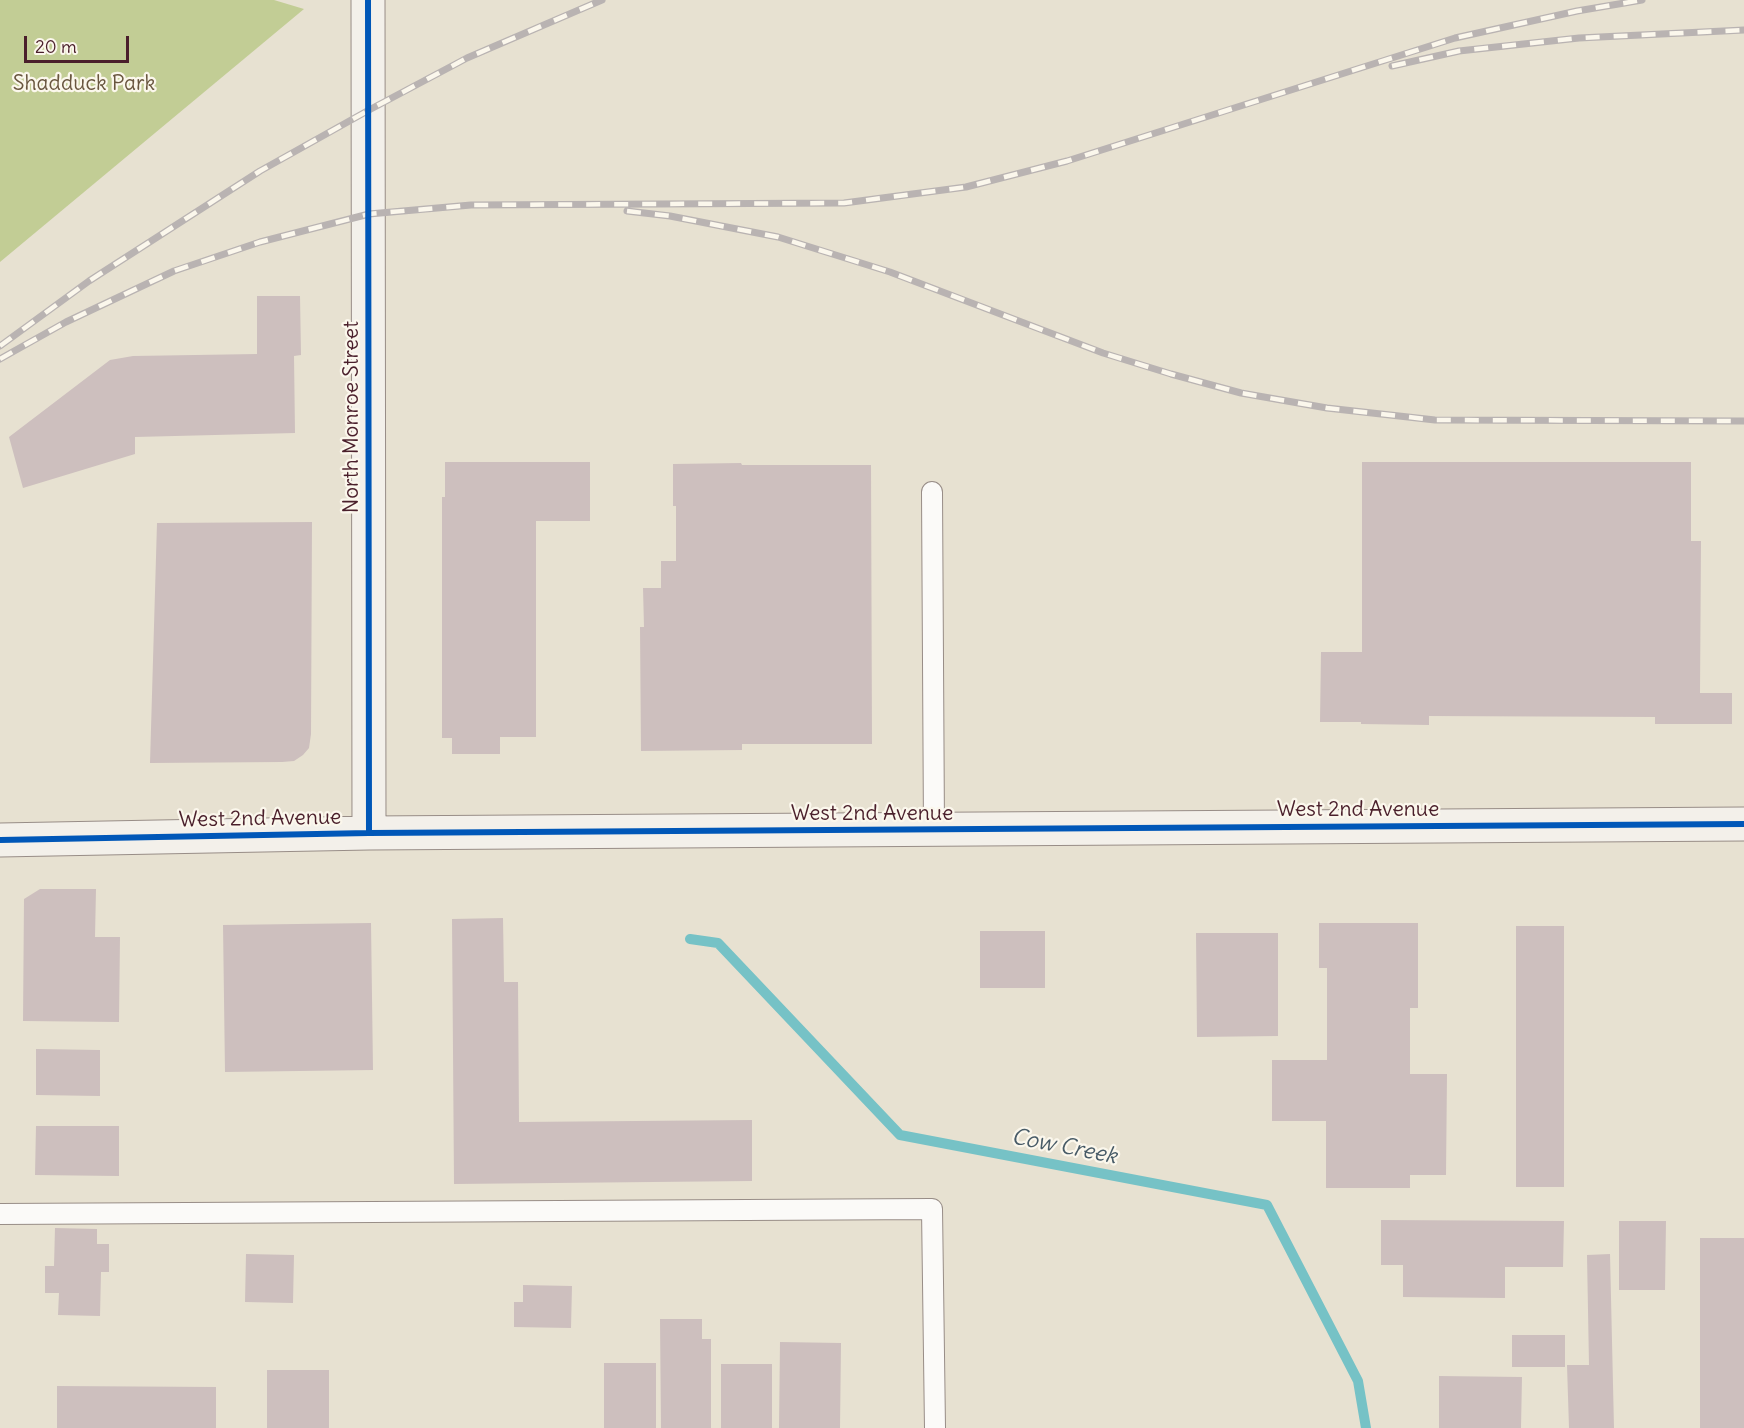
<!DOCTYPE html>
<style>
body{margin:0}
#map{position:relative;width:1744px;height:1428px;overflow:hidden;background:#e7e1d1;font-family:Delius,sans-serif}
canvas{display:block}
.scale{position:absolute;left:24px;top:36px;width:105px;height:27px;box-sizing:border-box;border:3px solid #4a1f2b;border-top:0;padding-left:8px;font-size:18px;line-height:21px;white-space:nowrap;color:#4a1f2b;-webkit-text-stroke:4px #fbf7ec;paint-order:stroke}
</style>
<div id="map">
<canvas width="1744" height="1428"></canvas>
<div class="scale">20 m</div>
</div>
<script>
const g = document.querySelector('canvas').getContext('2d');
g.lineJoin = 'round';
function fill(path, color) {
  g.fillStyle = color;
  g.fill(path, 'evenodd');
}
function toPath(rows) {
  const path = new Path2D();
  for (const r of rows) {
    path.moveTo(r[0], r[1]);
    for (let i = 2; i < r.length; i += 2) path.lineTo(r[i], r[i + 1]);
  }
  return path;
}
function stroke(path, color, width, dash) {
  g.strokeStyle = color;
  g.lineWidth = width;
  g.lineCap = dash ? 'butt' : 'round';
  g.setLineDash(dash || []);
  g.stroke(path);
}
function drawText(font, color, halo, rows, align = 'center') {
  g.font = font + ' Delius,sans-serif';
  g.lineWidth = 4.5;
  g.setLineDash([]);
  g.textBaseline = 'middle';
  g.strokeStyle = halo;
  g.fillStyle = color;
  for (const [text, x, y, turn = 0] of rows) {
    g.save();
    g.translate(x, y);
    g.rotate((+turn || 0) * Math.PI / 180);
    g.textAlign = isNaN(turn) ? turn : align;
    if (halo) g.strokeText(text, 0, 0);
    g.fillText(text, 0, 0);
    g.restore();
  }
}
fill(toPath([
 [0,0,274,0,304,9,0,262]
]), '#c2cd95');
stroke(toPath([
 [690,939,718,943,900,1135,1267,1205,1358,1381,1366,1428]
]), '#76c2c6', 10);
fill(toPath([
 [257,296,300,296,301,355,294,356,295,433,135,437,135,454,23,488,9,437,110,360,133,356,257,354],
 [445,462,590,462,590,521,536,521,536,737,500,737,500,754,452,754,452,738,442,738,442,497,445,497],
 [1362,462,1691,462,1691,541,1701,541,1700,693,1732,693,1732,724,1655,724,1655,717,1429,716,1429,725,1361,724,1361,722,1320,722,1321,652,1362,652],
 [741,463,742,465,871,465,872,744,742,744,742,750,641,751,640,627,644,627,643,588,661,588,661,561,676,561,676,506,673,506,673,464],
 [312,522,311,734,309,748,303,755,294,761,282,762,150,763,157,523],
 [40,889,96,889,95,937,120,937,119,1022,23,1021,24,899],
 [503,918,504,982,518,982,519,1122,752,1120,752,1181,454,1184,452,919],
 [371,923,373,1070,225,1072,223,925],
 [1319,923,1418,923,1418,1008,1410,1008,1410,1074,1447,1074,1446,1175,1410,1175,1410,1188,1326,1188,1326,1121,1272,1121,1272,1060,1327,1060,1327,968,1319,968],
 [1516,926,1564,926,1564,1187,1516,1187],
 [980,931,1045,931,1045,988,980,988],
 [1196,933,1278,933,1278,1036,1197,1037],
 [36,1049,100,1050,100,1096,36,1095],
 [36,1126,119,1126,119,1176,35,1175],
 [1381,1220,1564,1221,1563,1267,1505,1267,1505,1298,1403,1297,1403,1265,1381,1265],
 [1619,1221,1666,1221,1665,1290,1619,1290],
 [55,1228,97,1229,97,1244,109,1244,109,1272,101,1272,100,1316,58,1315,59,1293,45,1293,45,1266,54,1266],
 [1700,1238,1744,1238,1744,1428,1700,1428],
 [246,1254,294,1255,293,1303,245,1302],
 [1610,1254,1614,1428,1569,1428,1567,1365,1589,1365,1587,1255],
 [523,1285,572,1286,571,1328,514,1327,514,1302,523,1302],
 [660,1319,702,1319,702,1339,711,1339,711,1428,661,1428],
 [1512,1335,1565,1335,1565,1367,1512,1367],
 [780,1342,841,1343,840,1428,779,1428],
 [604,1363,656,1363,656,1428,604,1428],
 [721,1364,772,1364,772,1428,721,1428],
 [267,1370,329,1370,329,1428,267,1428],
 [1439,1376,1522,1377,1521,1428,1439,1428],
 [57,1386,216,1387,216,1428,57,1428]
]), '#cdbfbe');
const lane = toPath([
 [932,492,934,830],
 [0,1214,932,1209,935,1428]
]);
const secondary = toPath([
 [368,0,369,833],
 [0,840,369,833,1744,824]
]);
stroke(lane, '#988d87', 22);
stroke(secondary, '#988d87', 35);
stroke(lane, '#fbfaf8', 20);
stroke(secondary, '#f3f0ea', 33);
const rail = toPath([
 [1392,66,1459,51,1579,38,1744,30],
 [627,211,670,216,778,237,890,272,1103,353,1171,374,1241,393,1327,408,1435,420,1744,421],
 [0,346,89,281,260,171,369,110,467,58,602,0],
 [0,359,66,322,174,271,260,242,369,214,471,205,844,203,966,187,1067,161,1455,38,1577,11,1642,0]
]);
stroke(rail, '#b9b3b2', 7);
stroke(rail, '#fbf7ec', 4.5, [14]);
stroke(toPath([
 [368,0,369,833],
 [0,840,369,833,1744,824]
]), '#0057b8', 6);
drawText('21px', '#69563f', '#fbf7ec', [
 ["Shadduck Park",84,84]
]);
drawText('21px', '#4a1f2b', '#fbf7ec', [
 ["North Monroe Street",352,417,-90],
 ["West 2nd Avenue",1358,810],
 ["West 2nd Avenue",872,814],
 ["West 2nd Avenue",260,819,-1]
]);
drawText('italic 22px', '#485b67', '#fbf7ec', [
 ["Cow Creek",1064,1147,11]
]);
</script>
